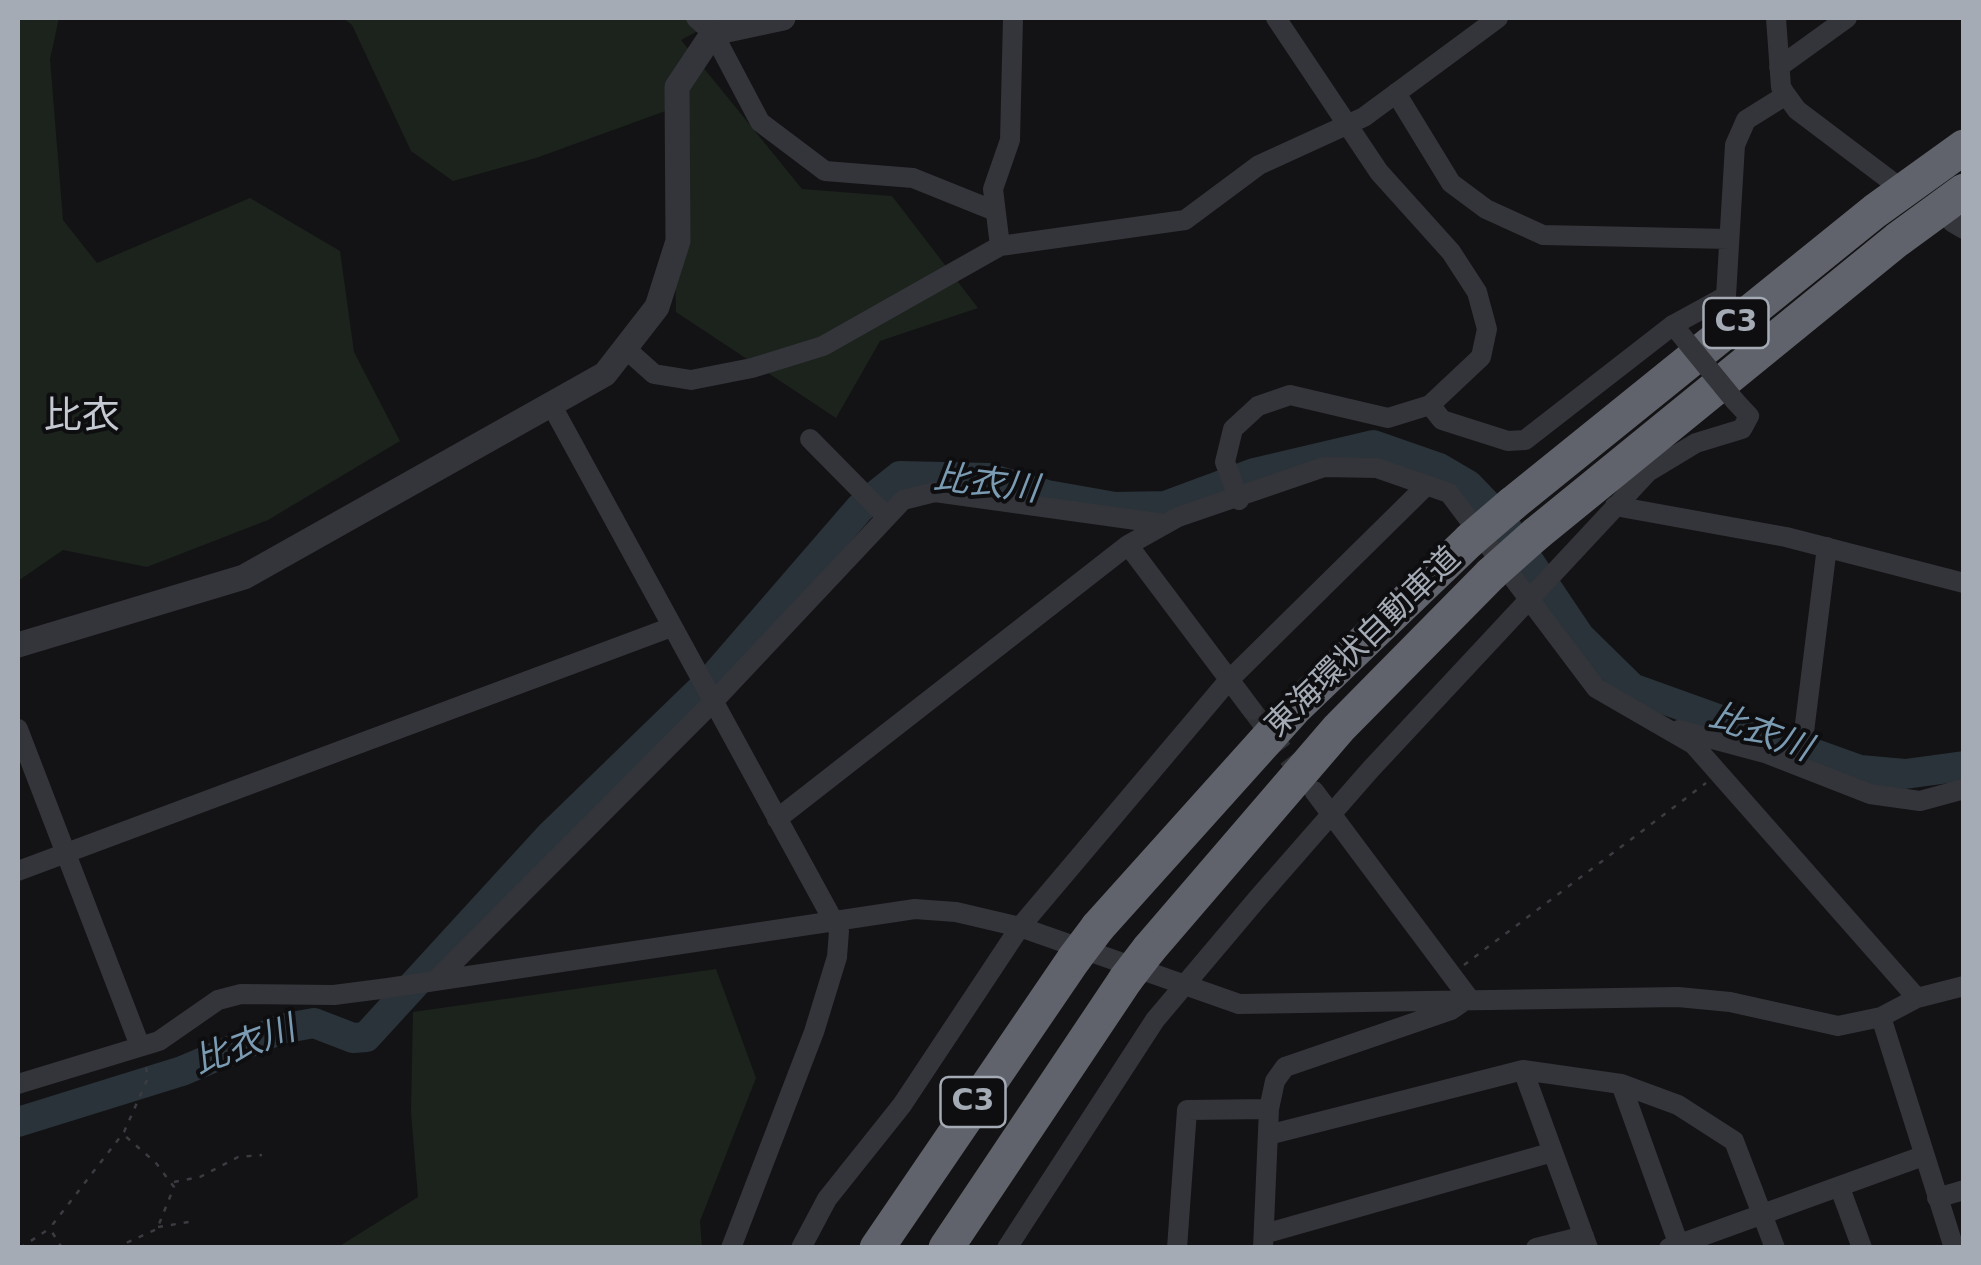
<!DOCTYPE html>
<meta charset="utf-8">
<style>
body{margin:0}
#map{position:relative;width:1981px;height:1265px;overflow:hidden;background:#131315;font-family:"DejaVu Sans",sans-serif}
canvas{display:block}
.frame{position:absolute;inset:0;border:20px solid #a4abb5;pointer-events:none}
</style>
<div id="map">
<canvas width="1981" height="1265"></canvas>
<div class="frame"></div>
</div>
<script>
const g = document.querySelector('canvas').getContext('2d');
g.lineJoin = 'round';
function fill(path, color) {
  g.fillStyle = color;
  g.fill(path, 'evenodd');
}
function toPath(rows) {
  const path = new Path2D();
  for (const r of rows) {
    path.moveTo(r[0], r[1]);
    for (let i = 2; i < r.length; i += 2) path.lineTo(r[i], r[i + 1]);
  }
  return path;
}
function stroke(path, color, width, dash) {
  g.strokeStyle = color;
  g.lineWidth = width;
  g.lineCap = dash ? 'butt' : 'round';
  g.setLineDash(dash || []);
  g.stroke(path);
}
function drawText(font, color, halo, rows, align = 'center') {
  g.font = font + ' "DejaVu Sans","Noto Sans JP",sans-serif';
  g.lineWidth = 8;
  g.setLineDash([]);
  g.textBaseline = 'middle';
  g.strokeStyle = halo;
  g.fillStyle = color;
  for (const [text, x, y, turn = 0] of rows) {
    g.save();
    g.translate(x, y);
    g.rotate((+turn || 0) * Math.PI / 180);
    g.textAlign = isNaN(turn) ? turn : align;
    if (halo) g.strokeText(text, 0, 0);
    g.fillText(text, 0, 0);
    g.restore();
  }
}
fill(toPath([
 [18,18,59,18,50,59,63,220,97,263,250,198,340,251,354,352,400,441,268,520,147,567,63,550,18,581],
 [343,18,722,18,681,40,802,189,892,196,978,308,880,341,836,418,676,312,671,109,536,158,453,181,411,151,352,25],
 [716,969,756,1078,700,1221,702,1247,338,1247,418,1197,411,1112,413,1012]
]), '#1b231c');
stroke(toPath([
 [18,1122,182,1071,281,1029,314,1023,353,1038,366,1037,551,835,713,678,860,508,900,476,988,478,1047,495,1115,507,1165,506,1254,473,1373,445,1439,468,1468,485,1500,518,1580,637,1632,688,1860,770,1905,774,1964,766]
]), '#293339', 30);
stroke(toPath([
 [1252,710,1304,778]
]), '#303135', 20, [20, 10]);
stroke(toPath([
 [1464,965,1706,783],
 [174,1182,200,1177,238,1157,262,1155],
 [158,1227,195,1221],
 [20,1248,52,1227],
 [62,1248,52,1232,53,1224,124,1132,148,1078,146,1067],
 [115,1248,157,1229,174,1187,156,1163,124,1135]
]), '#3a3c41', 2.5, [5, 8]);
stroke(toPath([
 [696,18,713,33,760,122,825,171,913,178,995,211],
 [1776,18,1781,87,1786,95,1797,110,1891,181],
 [1779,67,1847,18],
 [1396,93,1451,183,1486,209,1543,235,1729,239],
 [1952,222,1964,229],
 [1000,246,993,189,1010,140,1013,18],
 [626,349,654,374,691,380,752,368,823,346,1000,246,1185,220,1259,165,1364,117,1498,18],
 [1430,405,1442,420,1508,441,1525,440,1673,325,1726,296,1735,145,1746,120,1786,95],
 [552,406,839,931,837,957,814,1032,731,1248],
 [810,439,887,517],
 [1239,500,1225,462,1233,429,1258,406,1290,395,1388,418,1430,405,1481,357,1487,329,1477,292,1451,252,1379,172,1276,18],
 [1615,506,1786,537,1964,583],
 [1128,545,1252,710],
 [18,729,140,1046],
 [1679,730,1765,753,1870,794,1920,801,1964,789],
 [1794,764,1804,732,1827,547],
 [1314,791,1468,997],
 [777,819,1128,545,1178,517,1324,467,1377,468,1449,493,1596,688,1693,744,1917,998],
 [18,871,669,628],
 [438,978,712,703,903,500,935,492,1165,524],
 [1881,1017,1954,1248],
 [1523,1070,1588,1248],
 [18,1084,159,1041,218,1000,241,994,334,995,388,988,915,909,956,912,1020,927,1239,1004,1678,997,1730,1002,1838,1026,1881,1017,1917,998,1964,986],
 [1621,1084,1680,1248],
 [1268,1135,1523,1070,1621,1084,1678,1105,1734,1141,1775,1248],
 [1840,1188,1862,1248],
 [1937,1198,1964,1190],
 [1264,1234,1553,1152],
 [801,1248,827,1199,902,1105,1020,927,1228,681,1427,485],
 [1007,1248,1155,1020,1258,898,1370,770,1648,472,1696,443,1742,429,1749,416,1735,401],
 [1177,1248,1187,1110,1269,1109],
 [1263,1248,1269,1109,1275,1081,1285,1067,1451,1010,1467,999],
 [1536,1248,1584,1236],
 [1669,1248,1923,1156]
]), '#34353a', 20);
stroke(toPath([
 [18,645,244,577,605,374,657,307,678,241,677,87,713,33,783,18]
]), '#34353a', 25);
stroke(toPath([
 [1512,504,1875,211,1964,147],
 [1536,534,1897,240,1964,191],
 [1098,927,1294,709,1470,540],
 [1149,949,1339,728,1491,574],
 [877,1248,1074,959],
 [946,1248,1126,979]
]), '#60636b', 35);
stroke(toPath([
 [1673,325,1735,401]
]), '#34353a', 20);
stroke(toPath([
 [1470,540,1512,504],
 [1491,574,1536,534],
 [1074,959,1098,927],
 [1126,979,1149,949]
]), '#60636b', 35);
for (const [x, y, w] of [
 [1736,323,65],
 [973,1102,65]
]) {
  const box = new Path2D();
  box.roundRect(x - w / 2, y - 25, w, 50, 8);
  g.fillStyle = '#0e0e10';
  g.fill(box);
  stroke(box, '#a4abb5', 2.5);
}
drawText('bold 30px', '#a4abb5', null, [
 ["C3",1736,323],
 ["C3",973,1102]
]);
drawText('32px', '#a4abb5', '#0e0e10', [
 ["東海環状自動車道",1364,643,-44]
]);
drawText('italic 35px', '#7a9bb2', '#0e0e10', [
 ["比衣川",986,485,7],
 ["比衣川",1760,734,20],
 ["比衣川",245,1047,-20]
]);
drawText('38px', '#c5c9d1', '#0e0e10', [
 ["比衣",82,418]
]);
</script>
